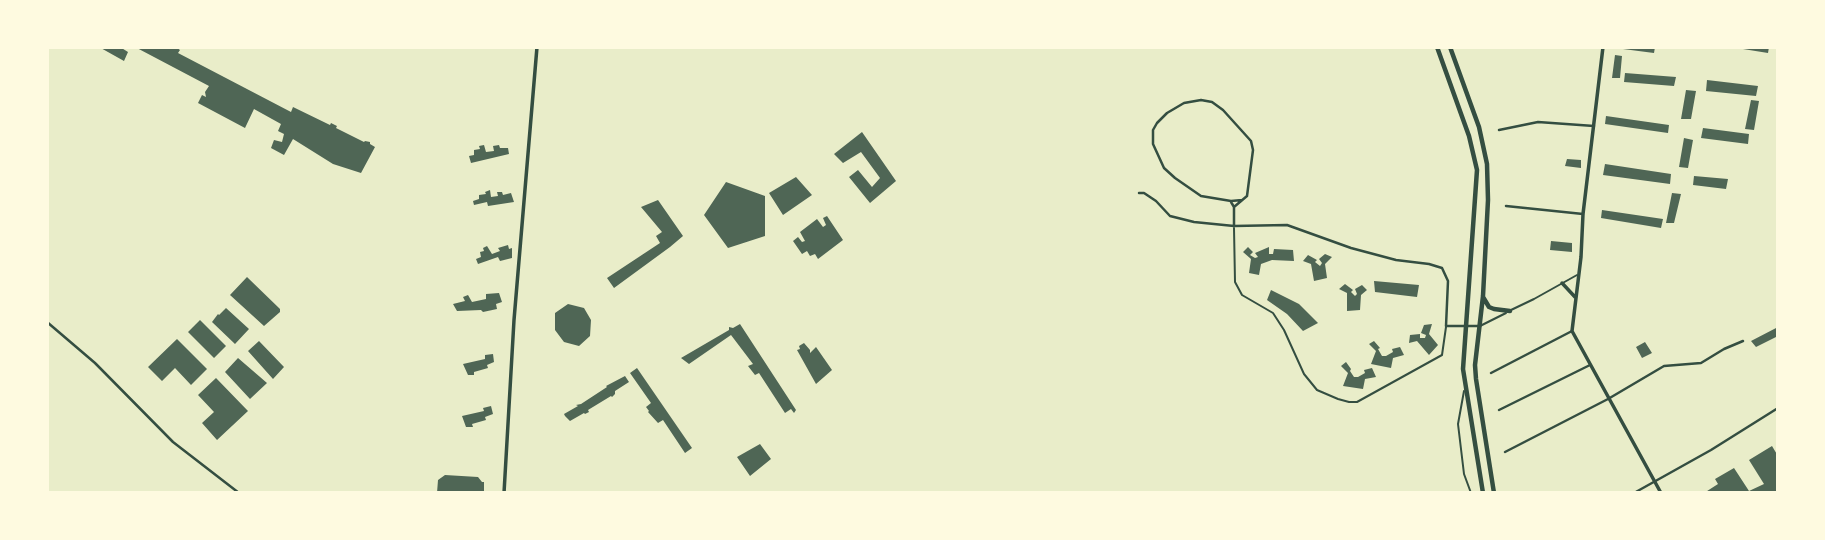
<!DOCTYPE html>
<style>
body{margin:0}
#map{position:relative;width:1825px;height:540px;overflow:hidden;background:#e9edc9;font-family:Rubik,sans-serif}
canvas{display:block}
.frame{position:absolute;inset:0;border:49px solid #fefae0;pointer-events:none}
</style>
<div id="map">
<canvas width="1825" height="540"></canvas>
<div class="frame"></div>
</div>
<script>
const g = document.querySelector('canvas').getContext('2d');
g.lineJoin = 'round';
function fill(path, color) {
  g.fillStyle = color;
  g.fill(path, 'evenodd');
}
function toPath(rows) {
  const path = new Path2D();
  for (const r of rows) {
    path.moveTo(r[0], r[1]);
    for (let i = 2; i < r.length; i += 2) path.lineTo(r[i], r[i + 1]);
  }
  return path;
}
function stroke(path, color, width, dash) {
  g.strokeStyle = color;
  g.lineWidth = width;
  g.lineCap = dash ? 'butt' : 'round';
  g.setLineDash(dash || []);
  g.stroke(path);
}
fill(toPath([
 [99,47,120,47,128,52,124,61],
 [135,47,176,47,180,50,178,53,291,112,293,107,330,125,331,123,337,126,336,128,364,142,365,141,370,142,370,144,375,147,361,173,333,164,293,139,284,155,271,148,274,140,282,142,284,134,278,131,281,124,254,109,245,128,198,103,202,95,206,97,205,92,209,86],
 [1623,47,1655,47,1654,53,1623,49],
 [1743,47,1769,47,1768,53,1743,49],
 [1615,55,1622,56,1620,78,1612,78],
 [1625,73,1676,77,1674,86,1624,82],
 [1707,80,1758,86,1756,96,1706,91],
 [1686,90,1696,91,1691,119,1681,119],
 [1751,100,1759,101,1754,130,1745,129],
 [1606,116,1669,125,1668,133,1605,124],
 [1703,128,1749,134,1748,144,1701,138],
 [862,132,896,181,870,203,849,177,858,170,872,187,880,178,861,152,843,163,834,154],
 [1684,138,1693,140,1688,168,1679,167],
 [484,145,486,152,494,151,493,146,499,145,500,148,508,148,509,154,471,163,469,156,474,155,474,150,480,149,479,146],
 [1567,159,1581,160,1581,168,1565,166],
 [1605,164,1671,174,1670,184,1603,175],
 [1694,176,1728,179,1726,189,1693,185],
 [796,177,812,195,783,215,769,193],
 [726,182,765,196,765,236,728,248,704,215],
 [490,190,491,197,498,196,497,192,502,192,503,195,511,193,514,202,488,206,487,202,474,205,473,201,479,199,479,195,486,194,485,192],
 [1672,193,1681,194,1674,223,1666,223],
 [658,200,683,236,670,247,614,288,607,278,660,243,656,236,662,232,641,207],
 [1602,210,1663,219,1661,228,1601,218],
 [827,216,843,240,818,259,815,254,810,256,807,251,802,254,793,241,798,237,802,242,805,241,800,232,817,219,823,227,826,225,823,218],
 [1551,241,1572,243,1572,252,1550,250],
 [508,245,509,249,512,248,512,258,500,261,498,257,478,264,476,259,481,257,480,252,484,251,483,248,487,246,492,254,500,251,498,248],
 [1248,247,1253,252,1250,255,1255,258,1258,257,1255,253,1269,247,1269,254,1273,254,1274,249,1293,250,1294,261,1272,260,1261,264,1259,275,1249,273,1251,259,1243,252],
 [1325,254,1332,257,1325,264,1327,278,1314,281,1311,264,1303,261,1308,255,1317,260,1315,262,1320,266,1322,263,1319,259],
 [247,277,280,309,280,312,264,326,230,295],
 [1374,281,1419,285,1417,297,1375,292],
 [1345,284,1353,290,1351,292,1355,296,1357,294,1355,289,1362,285,1367,290,1361,295,1360,310,1347,311,1347,293,1339,289],
 [1271,290,1299,304,1318,323,1303,331,1287,314,1267,300],
 [499,293,502,302,496,304,497,309,483,312,481,310,457,311,453,304,465,301,463,297,468,295,472,302,486,299,486,294],
 [568,304,584,308,591,320,590,336,579,346,564,342,555,330,555,313],
 [226,308,249,329,235,344,212,322,218,314,219,315],
 [200,320,226,346,214,358,188,332],
 [740,324,796,410,794,413,791,409,785,413,759,373,755,375,748,366,753,364,731,335,689,364,681,358,729,330,729,327,733,328],
 [1432,324,1429,334,1438,345,1429,355,1417,341,1409,343,1410,335,1420,334,1420,338,1425,338,1426,335,1421,333,1424,325],
 [1778,327,1778,336,1756,347,1751,341],
 [177,339,207,369,191,385,175,368,162,381,148,367],
 [259,341,284,367,273,379,248,351],
 [1374,341,1380,348,1378,349,1382,356,1386,356,1393,352,1392,349,1400,347,1404,355,1393,358,1391,368,1371,364,1376,351,1369,344],
 [1645,342,1652,353,1642,358,1636,347],
 [804,343,810,350,810,353,816,347,832,370,816,384,797,350,800,349,799,346],
 [493,354,494,362,487,365,488,368,474,372,474,375,468,375,463,364,485,359,485,355],
 [238,358,267,383,250,399,225,372],
 [1346,362,1351,369,1350,371,1354,377,1358,377,1365,373,1364,370,1372,368,1376,377,1365,379,1363,389,1343,386,1348,373,1341,366],
 [637,368,692,448,685,453,663,420,658,423,648,412,649,411,646,407,651,403,630,373],
 [625,376,629,382,615,391,615,394,612,397,611,396,588,410,589,412,585,414,584,413,570,421,565,416,564,414,578,406,576,405,581,404,607,387,606,386],
 [216,378,248,411,217,440,202,423,214,412,198,395],
 [491,406,493,414,485,417,486,420,472,424,473,427,466,427,462,416,484,411,483,408],
 [760,444,771,459,750,476,737,457],
 [1772,446,1778,456,1778,493,1704,493,1718,484,1715,479,1734,468,1749,491,1764,484,1749,460],
 [445,475,478,477,482,482,484,482,484,493,437,493,438,480]
]), '#4f6655');
stroke(toPath([
 [1234,228,1235,282,1242,295,1273,313,1284,330,1304,374,1317,390,1338,399,1349,402,1357,402,1442,355,1446,327],
 [1511,310,1534,299,1577,275],
 [1480,326,1506,313],
 [1464,391,1458,424,1464,474,1471,493]
]), '#344e41', 2);
stroke(toPath([
 [1499,130,1538,122,1594,126],
 [1139,193,1144,193,1156,201,1170,216,1194,222,1234,226,1287,225,1351,248,1396,260,1429,264,1442,268,1448,281,1446,326,1480,326],
 [1231,202,1234,207,1234,226],
 [1506,206,1583,214],
 [1234,207,1247,196,1253,150,1251,141,1223,110,1212,102,1201,100,1184,103,1167,113,1157,123,1153,130,1153,144,1164,168,1175,178,1201,196,1231,201,1242,200],
 [47,322,95,363,173,442,239,493],
 [1491,373,1572,331],
 [1499,410,1590,365],
 [1505,452,1608,399,1664,366,1701,363,1724,349,1743,341],
 [1634,493,1711,450,1778,408]
]), '#344e41', 2.5);
stroke(toPath([
 [1603,47,1583,214,1581,257,1572,331,1661,493],
 [1562,283,1575,297]
]), '#344e41', 3.5);
stroke(toPath([
 [504,493,514,320,537,47]
]), '#344e41', 3.5);
stroke(toPath([
 [1437,47,1469,136,1477,170,1463,369,1483,493],
 [1450,47,1479,127,1487,164,1488,200,1483,296,1475,365,1476,379,1494,493],
 [1483,297,1489,307,1494,309,1510,311]
]), '#344e41', 4.5);
</script>
